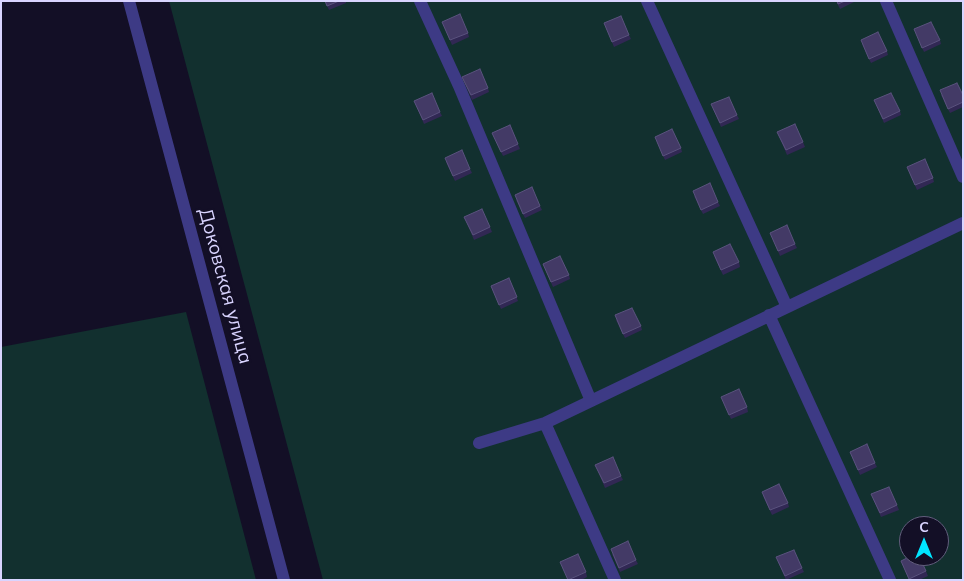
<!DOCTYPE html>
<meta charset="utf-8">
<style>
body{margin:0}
#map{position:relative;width:964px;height:581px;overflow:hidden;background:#130f26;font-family:Mulish,sans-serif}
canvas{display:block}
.frame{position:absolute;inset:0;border:2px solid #d9d4ff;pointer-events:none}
.north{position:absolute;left:899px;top:516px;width:50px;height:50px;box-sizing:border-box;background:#130f26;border:1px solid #625e7d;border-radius:50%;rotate:0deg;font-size:14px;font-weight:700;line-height:20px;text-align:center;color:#d9d4ff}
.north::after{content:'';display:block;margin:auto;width:18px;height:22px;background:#00e5ff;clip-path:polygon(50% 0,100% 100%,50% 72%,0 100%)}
</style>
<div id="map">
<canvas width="964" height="581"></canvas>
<div class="frame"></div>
<div class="north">С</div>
</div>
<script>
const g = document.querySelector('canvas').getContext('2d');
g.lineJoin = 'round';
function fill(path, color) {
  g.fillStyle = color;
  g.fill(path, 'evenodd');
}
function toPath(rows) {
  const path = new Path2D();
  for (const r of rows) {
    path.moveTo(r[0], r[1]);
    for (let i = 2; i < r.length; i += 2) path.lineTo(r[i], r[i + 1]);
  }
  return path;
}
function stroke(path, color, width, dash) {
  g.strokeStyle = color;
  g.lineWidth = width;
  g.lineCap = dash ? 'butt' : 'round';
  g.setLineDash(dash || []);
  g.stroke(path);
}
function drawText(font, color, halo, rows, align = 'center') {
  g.font = font + ' Mulish,sans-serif';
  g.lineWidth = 4.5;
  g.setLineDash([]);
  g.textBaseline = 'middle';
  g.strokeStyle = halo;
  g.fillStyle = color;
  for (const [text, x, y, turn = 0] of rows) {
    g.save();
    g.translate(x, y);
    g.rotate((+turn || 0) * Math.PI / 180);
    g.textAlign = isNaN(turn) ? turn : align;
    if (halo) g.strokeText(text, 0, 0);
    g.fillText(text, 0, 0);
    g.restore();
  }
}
fill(toPath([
 [169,1,963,1,963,580,323,580],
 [909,526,939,526,939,556,909,556],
 [186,312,256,580,1,580,1,347]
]), '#12302f');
stroke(toPath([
 [129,1,284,580],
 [420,1,459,86,591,401],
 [647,1,787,307],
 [886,1,963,177],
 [769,315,890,580],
 [545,423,615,580],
 [479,443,545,423,963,223]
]), '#3d3a85', 12);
fill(toPath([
 [325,1,346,1,346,3,329,10],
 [836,1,856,1,840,9],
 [604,23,629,35,631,39,614,47],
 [444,26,468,33,469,37,452,45],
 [916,34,940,40,941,44,924,52],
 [862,44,887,51,888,55,871,63],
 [462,77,488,88,489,92,472,100],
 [941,95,963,95,963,107,950,113],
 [874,100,900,111,901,115,884,123],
 [414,101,440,112,442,116,424,124],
 [713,109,737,115,739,119,721,127],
 [510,125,520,149,503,156,492,133],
 [779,136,803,142,805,147,787,155],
 [657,142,681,148,682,152,665,160],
 [446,162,470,169,472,173,455,181],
 [909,171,933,178,934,182,917,190],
 [694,196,718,202,720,206,703,214],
 [516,200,540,206,542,210,525,218],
 [466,221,490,227,492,232,474,240],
 [772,237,795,244,797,248,780,256],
 [714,256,739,262,740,267,723,275],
 [543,264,569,275,570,279,553,287],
 [509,278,518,301,501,309,491,286],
 [616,320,641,326,642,330,625,338],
 [723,401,747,407,748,412,731,419],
 [850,452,875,463,877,467,860,475],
 [597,469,621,476,623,480,605,488],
 [763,496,788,503,789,507,772,515],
 [873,499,897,505,899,510,881,517],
 [612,554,636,560,638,564,620,572],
 [901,561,926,571,928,576,919,580,909,580],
 [778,562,802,568,804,572,786,580],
 [586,572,587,577,581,580,568,580]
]), '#312854');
const building = toPath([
 [325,1,339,1,327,6,325,1],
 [837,1,845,1,838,4,837,1],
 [460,14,468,33,450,40,442,22,460,14],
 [621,16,629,35,612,42,604,23,621,16],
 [931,22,940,40,922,48,914,29,931,22],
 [878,32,887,51,869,59,861,40,878,32],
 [480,69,488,88,471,95,462,77,480,69],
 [957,83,963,95,963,102,948,109,940,90,957,83],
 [432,93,440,112,423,120,414,101,432,93],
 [891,93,900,111,883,119,874,100,891,93],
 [729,97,737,115,720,123,711,104,729,97],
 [795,124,803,142,786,150,777,132,795,124],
 [510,125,518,144,501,152,492,133,510,125],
 [672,129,681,148,663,156,655,137,672,129],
 [462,150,470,169,453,176,445,158,462,150],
 [925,159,933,178,915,185,907,167,925,159],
 [710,183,718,202,701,210,693,191,710,183],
 [532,187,540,206,523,214,515,195,532,187],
 [482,209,490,227,473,235,464,217,482,209],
 [787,225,795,244,778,251,770,233,787,225],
 [730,244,739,262,721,270,713,252,730,244],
 [560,256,569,275,551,282,543,264,560,256],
 [509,278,517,297,499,305,491,286,509,278],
 [632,308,641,326,623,334,615,315,632,308],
 [739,389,747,407,729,415,721,397,739,389],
 [867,444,875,463,858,470,850,452,867,444],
 [613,457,621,476,604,483,595,465,613,457],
 [779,484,788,503,770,510,762,492,779,484],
 [889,487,897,505,880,513,871,494,889,487],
 [628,541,636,560,619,568,611,549,628,541],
 [794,550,802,568,785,576,776,557,794,550],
 [578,554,586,572,568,580,560,562,578,554],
 [911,556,919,556,926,571,909,579,901,561,911,556]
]);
fill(building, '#433a66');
stroke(building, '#5a527e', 1);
drawText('19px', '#d9d4ff', '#130f26', [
 ["Доковская улица",225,286,75]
]);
</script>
